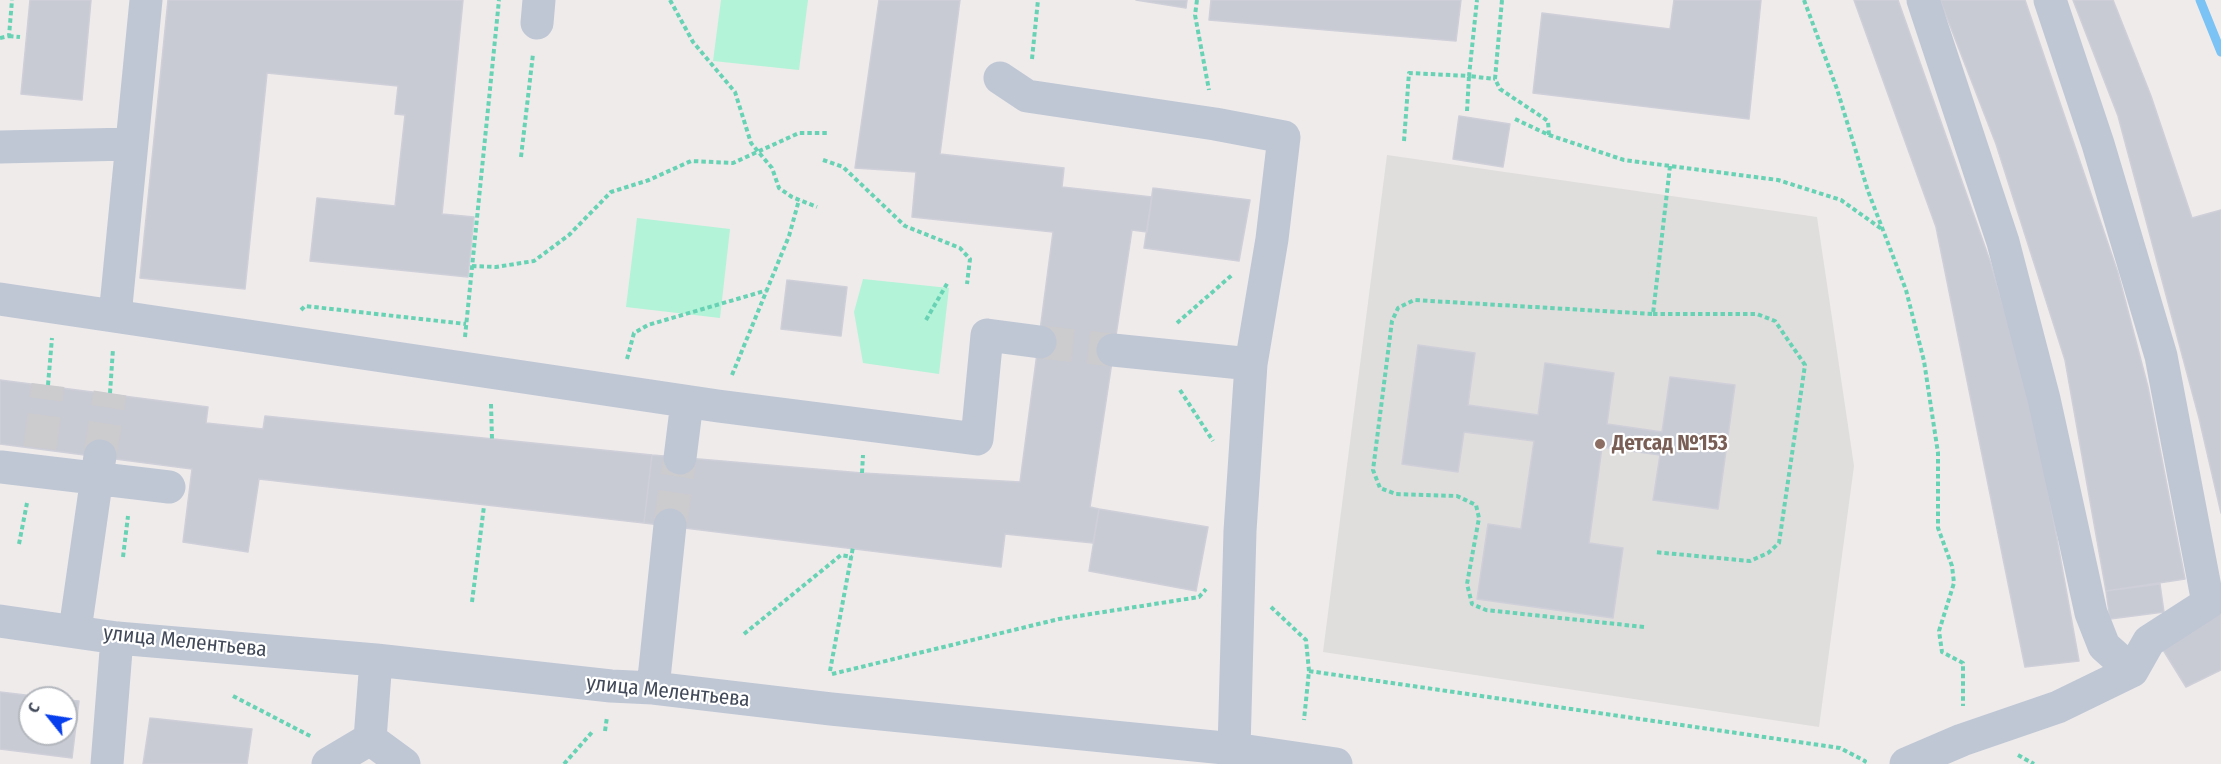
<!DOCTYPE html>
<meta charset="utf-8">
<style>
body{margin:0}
#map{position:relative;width:2221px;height:764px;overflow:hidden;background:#efebeb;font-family:"Fira Sans Condensed",sans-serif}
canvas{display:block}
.north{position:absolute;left:18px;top:686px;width:60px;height:60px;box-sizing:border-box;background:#fff;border:2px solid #b3b7bd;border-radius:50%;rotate:300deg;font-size:16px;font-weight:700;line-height:24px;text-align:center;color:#424a5a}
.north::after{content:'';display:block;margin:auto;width:21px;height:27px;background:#073eed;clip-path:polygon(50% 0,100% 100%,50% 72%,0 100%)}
</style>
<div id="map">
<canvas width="2221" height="764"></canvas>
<div class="north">С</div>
</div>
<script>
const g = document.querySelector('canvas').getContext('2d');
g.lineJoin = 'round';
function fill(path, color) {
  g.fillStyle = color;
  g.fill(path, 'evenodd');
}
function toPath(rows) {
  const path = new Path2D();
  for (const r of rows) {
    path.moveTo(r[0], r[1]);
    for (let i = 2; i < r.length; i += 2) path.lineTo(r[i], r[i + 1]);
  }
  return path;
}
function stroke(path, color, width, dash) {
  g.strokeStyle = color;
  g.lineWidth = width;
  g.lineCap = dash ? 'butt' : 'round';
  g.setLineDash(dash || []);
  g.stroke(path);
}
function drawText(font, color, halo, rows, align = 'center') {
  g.font = font + ' "Fira Sans Condensed",sans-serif';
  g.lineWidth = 4.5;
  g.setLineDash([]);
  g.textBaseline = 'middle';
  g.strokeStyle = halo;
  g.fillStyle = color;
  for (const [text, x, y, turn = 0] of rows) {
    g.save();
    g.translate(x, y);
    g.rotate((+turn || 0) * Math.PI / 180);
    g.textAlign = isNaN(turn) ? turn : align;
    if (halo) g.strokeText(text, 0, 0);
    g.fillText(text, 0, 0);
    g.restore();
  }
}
fill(toPath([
 [1387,155,1817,217,1854,466,1819,727,1323,652]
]), '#e0dddd');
fill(toPath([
 [721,0,808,0,799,70,713,61],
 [637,218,730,229,720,318,626,307],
 [863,279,949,288,939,374,863,363,854,312]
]), '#b3f3d8');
stroke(toPath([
 [2200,0,2221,52]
]), '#7bc3f4', 9);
const building = toPath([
 [30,0,91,0,82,100,21,94,30,0],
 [168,0,463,0,442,214,474,217,468,277,310,261,317,198,395,206,405,115,395,114,398,86,267,73,245,289,140,278,168,0],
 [879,0,960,0,940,154,1064,168,1062,187,1152,197,1147,232,1132,230,1090,507,1099,509,1093,543,1005,534,1001,567,644,523,652,455,862,473,1020,482,1053,232,912,217,916,172,855,168,879,0],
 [1136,0,1187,0,1186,8,1136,0],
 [1211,0,1461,0,1456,41,1209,20,1211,0],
 [1674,0,1761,0,1749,119,1533,93,1542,13,1670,29,1674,0],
 [1854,0,1898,0,1990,261,2033,406,2079,661,2025,667,1936,227,1854,0],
 [1940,0,2025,0,2118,273,2148,387,2185,579,2106,591,2065,360,1996,144,1940,0],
 [2073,0,2113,0,2151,96,2192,218,2221,210,2221,513,2199,418,2118,116,2073,0],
 [1459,116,1510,124,1503,167,1453,159,1459,116],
 [1153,188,1250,200,1239,261,1144,248,1153,188],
 [787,280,847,287,841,336,781,329,787,280],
 [1418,345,1475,353,1468,405,1538,415,1545,363,1614,373,1607,424,1662,432,1670,377,1735,385,1718,509,1653,500,1660,455,1602,447,1589,543,1623,548,1613,618,1477,599,1488,524,1521,529,1534,441,1464,432,1458,472,1402,464,1418,345],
 [0,380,208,407,206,423,263,429,265,416,652,455,644,523,259,479,248,552,183,542,192,469,0,444,0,380],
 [1099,509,1208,527,1196,591,1089,571,1099,509],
 [2160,584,2164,612,2110,619,2106,591,2160,584],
 [2221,611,2221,670,2186,687,2160,645,2221,611],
 [0,692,51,698,30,698,30,734,66,734,66,700,79,701,72,758,0,749,0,692],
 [150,718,252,729,247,764,143,764,150,718]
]);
fill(building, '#c9cbd4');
stroke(building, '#cecfd8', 1.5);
stroke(toPath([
 [1040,342,1113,350],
 [40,448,48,385],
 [100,456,110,393],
 [670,525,680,458]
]), '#cccbce', 33, [33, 16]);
stroke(toPath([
 [670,0,693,42,735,92,751,143,772,168,779,188,792,197,817,207],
 [1197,0,1195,15,1209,90],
 [1502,0,1495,79,1500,89,1548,121,1549,135],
 [1804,0,1837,89,1868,191,1906,290,1924,361,1938,453,1938,528,1952,566,1954,583,1939,631,1942,652,1963,663,1963,706],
 [9,36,20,37],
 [0,38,9,36,12,0],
 [1032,59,1038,0],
 [1467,111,1469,76,1495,79],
 [1515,119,1549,135,1624,160,1778,180,1841,200,1883,230],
 [1404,141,1409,73,1469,76,1477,0],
 [521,157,533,54],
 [823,160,843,167,905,226,960,248,970,259,967,284],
 [472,266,496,267,534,261,569,235,611,192,649,180,691,161,733,163,799,133,827,133],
 [301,310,305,306,466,324],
 [1653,314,1757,314,1775,321,1805,365,1779,543,1768,553,1750,561,1654,552],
 [926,320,948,282],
 [1177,323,1232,275],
 [465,337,499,0],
 [627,359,634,333,648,325,768,290],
 [732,375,789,236,799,200],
 [48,385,52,338],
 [1180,390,1213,441],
 [110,393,113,349],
 [491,404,492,439],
 [862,473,863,455],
 [19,544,27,503],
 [123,557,128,516],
 [472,602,484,506],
 [1271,607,1306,640,1309,671,1304,720],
 [1644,627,1486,610,1472,604,1467,584,1479,518,1476,505,1457,496,1396,494,1380,488,1373,470,1392,321,1398,308,1414,300,1653,314,1670,166],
 [744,634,841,555,852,557],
 [830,671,853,547],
 [1309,671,1840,748,1865,761,1863,764],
 [832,674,1059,619,1199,597,1206,589],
 [233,696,312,737],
 [605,731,607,717],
 [2018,755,2034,764],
 [564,764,593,731]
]), '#68d3b4', 4, [4.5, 3]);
stroke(toPath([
 [2050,0,2098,144,2161,356,2208,603,2149,641,2132,671],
 [537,23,539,0],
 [1000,78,1027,96,1215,124,1284,137,1272,239,1251,364,1240,531,1234,749],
 [0,147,130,144],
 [0,299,718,406,977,439,987,335,1040,342],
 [115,316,146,0],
 [1113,350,1251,364],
 [680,458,687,402],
 [1,467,169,487],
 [0,621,117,638,376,660,611,686,653,688,831,709,1234,749,1336,764],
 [75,630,100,456],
 [653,688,670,525],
 [370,739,404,764],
 [107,764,117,638],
 [328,764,370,739,376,660],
 [1906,764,1962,740,2058,707,2132,671,2104,646,2091,613,2044,399,2003,242,1923,0]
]), '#bfc7d5', 33);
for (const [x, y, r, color] of [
 [1600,444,6,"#8d6e63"]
]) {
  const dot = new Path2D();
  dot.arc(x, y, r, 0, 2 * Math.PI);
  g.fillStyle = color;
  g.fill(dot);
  stroke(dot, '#fff', 2);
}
drawText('bold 21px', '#785e54', '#fff', [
 ["Детсад №153",1612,444]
], 'left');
drawText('21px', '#424a5a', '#fff', [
 ["улица Мелентьева",185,642,6],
 ["улица Мелентьева",668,692,6]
]);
</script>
